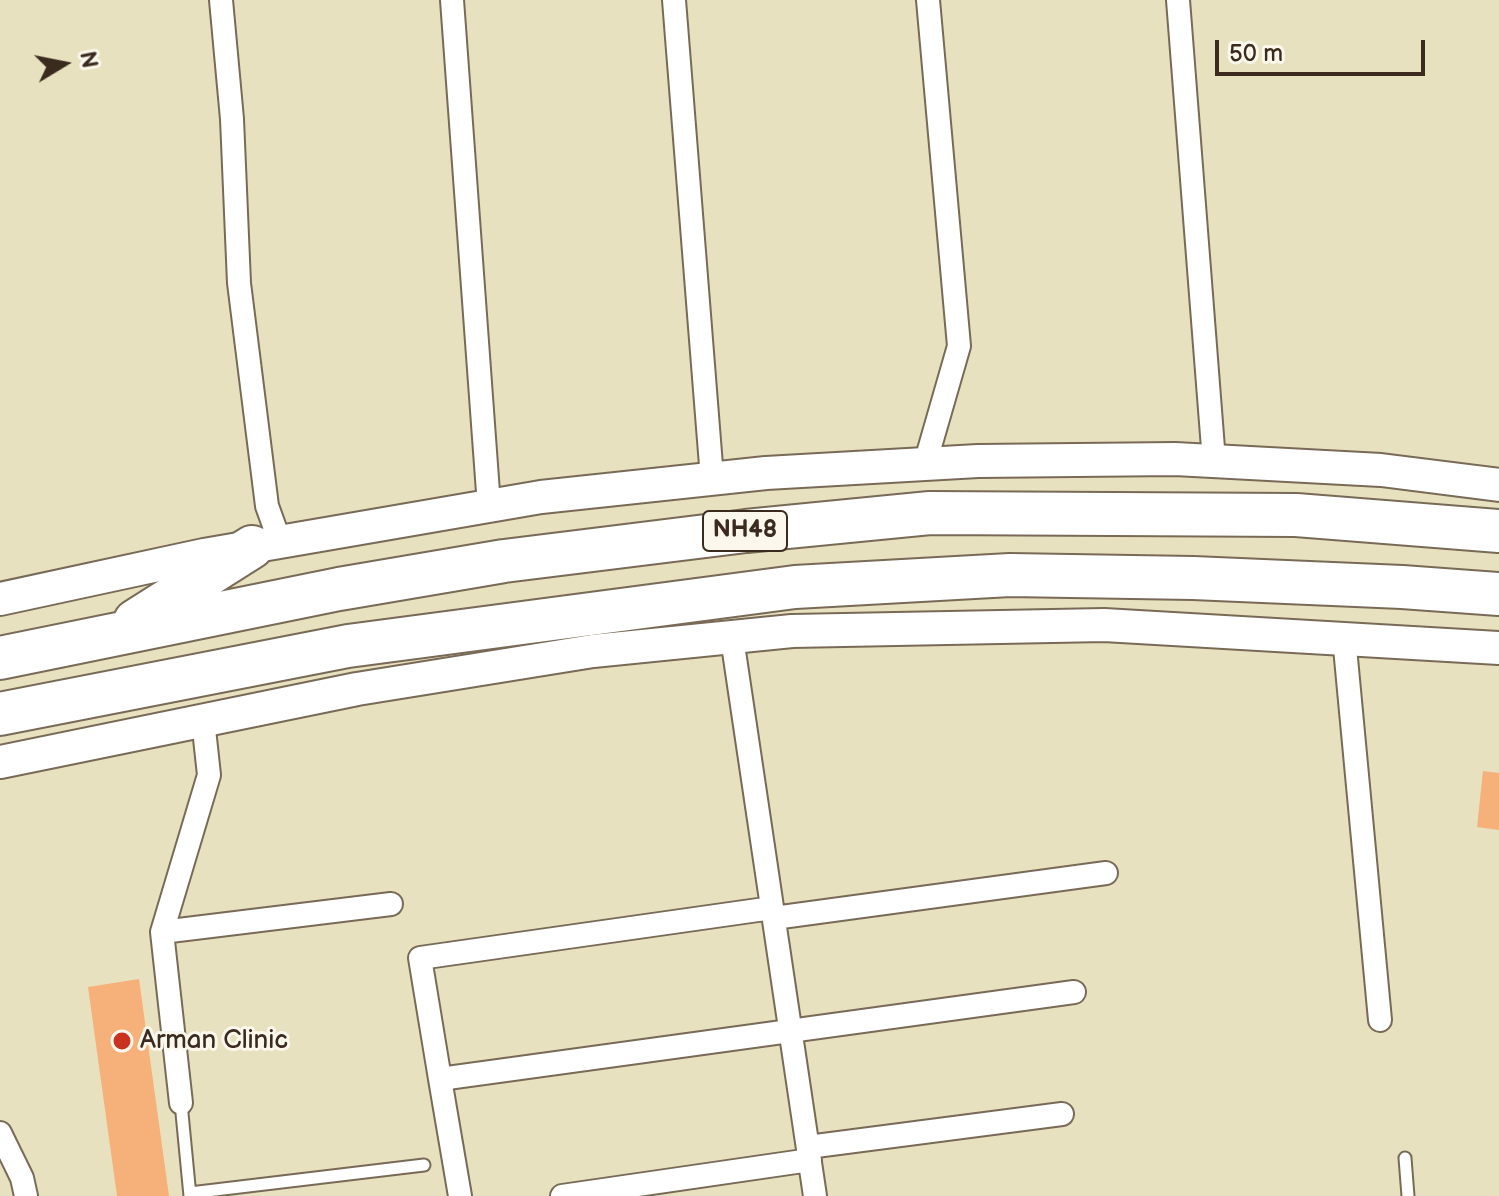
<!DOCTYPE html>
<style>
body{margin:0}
#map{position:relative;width:1499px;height:1196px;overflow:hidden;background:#e8e1bf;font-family:"Balsamiq Sans",sans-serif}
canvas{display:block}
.north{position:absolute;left:24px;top:24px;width:80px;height:80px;-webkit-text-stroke:6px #fbf7ec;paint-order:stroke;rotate:80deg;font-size:22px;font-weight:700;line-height:32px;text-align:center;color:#3b2a1e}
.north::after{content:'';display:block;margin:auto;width:28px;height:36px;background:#3b2a1e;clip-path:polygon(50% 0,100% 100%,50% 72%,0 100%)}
.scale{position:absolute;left:1215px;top:40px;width:210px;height:36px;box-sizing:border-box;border:4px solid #3b2a1e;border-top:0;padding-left:10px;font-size:24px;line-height:28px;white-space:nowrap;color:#3b2a1e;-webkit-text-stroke:6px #fbf7ec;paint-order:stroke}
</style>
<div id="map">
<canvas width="1499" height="1196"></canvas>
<div class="north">N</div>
<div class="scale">50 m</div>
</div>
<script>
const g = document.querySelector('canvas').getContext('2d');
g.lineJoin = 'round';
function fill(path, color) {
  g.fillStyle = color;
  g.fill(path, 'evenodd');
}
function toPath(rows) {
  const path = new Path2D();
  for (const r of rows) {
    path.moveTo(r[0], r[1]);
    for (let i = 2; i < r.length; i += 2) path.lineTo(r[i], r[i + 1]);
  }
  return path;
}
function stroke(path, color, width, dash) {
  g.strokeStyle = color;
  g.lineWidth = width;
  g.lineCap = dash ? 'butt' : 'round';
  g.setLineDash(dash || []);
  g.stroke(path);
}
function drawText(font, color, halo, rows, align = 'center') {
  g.font = font + ' "Balsamiq Sans",sans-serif';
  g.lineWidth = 6;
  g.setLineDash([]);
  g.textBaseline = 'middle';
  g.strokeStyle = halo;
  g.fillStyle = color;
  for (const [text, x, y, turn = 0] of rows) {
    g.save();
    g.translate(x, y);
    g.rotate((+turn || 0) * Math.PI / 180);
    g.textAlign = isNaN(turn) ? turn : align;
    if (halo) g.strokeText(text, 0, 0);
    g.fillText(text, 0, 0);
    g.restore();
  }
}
fill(toPath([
 [1483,771,1499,773,1499,830,1477,827],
 [139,979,169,1196,117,1196,88,987]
]), '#f5b179');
const lane = toPath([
 [181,1103,190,1196],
 [1405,1158,1408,1196],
 [190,1193,424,1165]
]);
const street = toPath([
 [221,0,232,119,239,283,267,506,280,542],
 [452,0,489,506],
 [674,0,712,478],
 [1178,0,1214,461],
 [925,464,959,346,928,0],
 [1344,637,1380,1020],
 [732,638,815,1196],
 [774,918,1106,873],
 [162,932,391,904],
 [440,1079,420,958,772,908],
 [181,1103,162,932,209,775,203,720],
 [0,1133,22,1178,26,1196],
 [808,1147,1062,1114],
 [460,1196,440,1079,1074,992],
 [562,1196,810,1160]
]);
const secondary = toPath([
 [0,599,204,555,541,497,766,473,978,461,1175,459,1381,470,1499,485],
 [0,762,357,689,593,651,792,631,1104,625,1499,648]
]);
const highway = toPath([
 [135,621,252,547],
 [0,658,339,589,504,561,746,531,930,513,1296,515,1499,531],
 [0,714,348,646,795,587,1010,575,1193,578,1402,587,1499,594]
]);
stroke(lane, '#786a56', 15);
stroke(street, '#786a56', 26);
stroke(secondary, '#786a56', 36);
stroke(highway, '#786a56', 46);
stroke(lane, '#fff', 11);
stroke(street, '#fff', 22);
stroke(secondary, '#fff', 32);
stroke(highway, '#fff', 42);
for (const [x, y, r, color] of [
 [122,1041,10,"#c8321e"]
]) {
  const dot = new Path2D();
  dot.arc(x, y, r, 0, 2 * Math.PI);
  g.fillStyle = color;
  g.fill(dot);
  stroke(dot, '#fbf7ec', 3);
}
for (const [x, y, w] of [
 [745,531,84]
]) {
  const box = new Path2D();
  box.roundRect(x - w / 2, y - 20, w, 40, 6);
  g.fillStyle = '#fbf7ec';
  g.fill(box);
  stroke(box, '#3b2a1e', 2);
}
drawText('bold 24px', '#3b2a1e', null, [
 ["NH48",745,531]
]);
drawText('26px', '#3b2a1e', '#fbf7ec', [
 ["Arman Clinic",140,1041]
], 'left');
</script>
